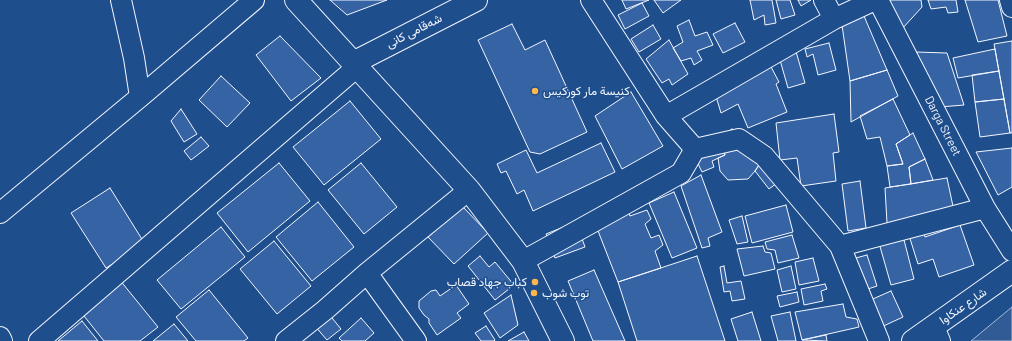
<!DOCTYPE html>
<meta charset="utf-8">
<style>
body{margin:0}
canvas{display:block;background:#1f4e8c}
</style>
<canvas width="1012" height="341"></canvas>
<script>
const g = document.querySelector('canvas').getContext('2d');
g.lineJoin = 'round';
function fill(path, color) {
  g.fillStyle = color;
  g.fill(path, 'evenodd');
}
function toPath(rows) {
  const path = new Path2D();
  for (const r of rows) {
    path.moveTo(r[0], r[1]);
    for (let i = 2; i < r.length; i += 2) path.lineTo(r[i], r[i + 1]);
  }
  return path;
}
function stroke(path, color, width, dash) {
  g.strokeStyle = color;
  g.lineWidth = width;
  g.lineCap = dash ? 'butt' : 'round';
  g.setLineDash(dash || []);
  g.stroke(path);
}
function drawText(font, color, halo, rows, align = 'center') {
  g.font = font + ' Barlow,Vazirmatn,sans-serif';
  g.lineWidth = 3;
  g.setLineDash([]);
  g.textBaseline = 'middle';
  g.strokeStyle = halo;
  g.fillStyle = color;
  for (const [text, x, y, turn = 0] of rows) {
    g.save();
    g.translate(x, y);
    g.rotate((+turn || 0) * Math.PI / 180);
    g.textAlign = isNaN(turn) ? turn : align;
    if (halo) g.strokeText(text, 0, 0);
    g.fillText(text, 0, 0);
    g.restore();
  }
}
const built = toPath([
 [1012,307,1012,341,971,341,1012,307]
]);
fill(built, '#305b95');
stroke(built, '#a8bbd7', 1);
const building = toPath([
 [330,0,387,0,347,15,330,0],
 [622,0,649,0,626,9,622,0],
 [654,0,681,0,663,13,654,0],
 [750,0,772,0,776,23,765,25,764,15,754,20,750,0],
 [776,0,790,0,795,15,781,19,776,0],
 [798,0,811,0,801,6,798,0],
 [885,0,921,0,922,7,901,30,885,0],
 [928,0,956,0,958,12,948,13,946,7,931,9,928,0],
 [965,0,998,0,1007,36,978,42,965,0],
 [642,3,649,16,625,29,618,15,642,3],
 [864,16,887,70,850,81,842,25,864,16],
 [689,20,695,36,707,32,713,45,697,51,702,60,694,65,691,58,681,61,673,48,683,42,677,26,689,20],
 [735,23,745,42,723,53,713,34,735,23],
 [512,24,525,50,545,40,587,132,540,154,530,152,478,40,512,24],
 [653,25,661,39,639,52,631,39,653,25],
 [280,36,321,78,291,101,256,55,280,36],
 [669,40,688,74,672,85,669,79,662,83,646,59,669,40],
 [1012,41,1012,133,1010,133,994,44,1012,41],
 [829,43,836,70,818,75,813,54,807,57,805,49,829,43],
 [795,48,805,83,788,88,778,53,795,48],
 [995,49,999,71,958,78,953,58,995,49],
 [916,52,947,53,964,105,940,107,916,52],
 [769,63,779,82,776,84,787,112,748,128,738,104,721,113,715,93,769,63],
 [887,70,898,96,851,122,850,81,887,70],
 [999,71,1004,99,975,102,972,75,999,71],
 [221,76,250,103,227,127,199,100,221,76],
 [631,92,663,146,622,169,595,116,631,92],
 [893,99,910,135,896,144,903,164,887,166,880,137,867,139,860,116,893,99],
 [1004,99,1010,133,980,137,975,102,1004,99],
 [350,101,381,139,324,185,293,147,350,101],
 [181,109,197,134,184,142,171,121,181,109],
 [834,114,839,152,833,153,836,181,801,186,797,158,780,160,776,123,834,114],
 [732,129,761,162,755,171,748,179,728,180,720,171,718,158,725,155,722,136,732,129],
 [913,133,925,159,909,167,911,184,890,187,887,166,903,164,896,144,913,133],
 [201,137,209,146,191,160,184,151,201,137],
 [717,138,725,155,712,161,714,167,702,172,689,145,717,138],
 [601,143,615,172,533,211,524,190,517,194,506,171,501,173,497,164,526,150,537,173,601,143],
 [1012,148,1012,187,998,195,976,152,1012,148],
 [925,159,933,180,911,184,909,167,925,159],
 [761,162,777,183,769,189,755,171,761,162],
 [279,163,310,201,248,252,217,213,279,163],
 [361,163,397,207,364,234,328,190,361,163],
 [701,175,722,232,708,238,710,246,702,248,681,186,701,175],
 [947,178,954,211,887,223,885,188,947,178],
 [860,181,866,228,848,231,842,184,860,181],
 [110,188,145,244,106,268,71,213,110,188],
 [674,192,697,248,672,258,649,203,674,192],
 [622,196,630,216,647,210,651,219,645,224,651,238,659,235,663,245,655,251,661,268,618,282,591,213,622,196],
 [318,202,354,247,312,281,276,237,318,202],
 [786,205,793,232,752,243,745,216,786,205],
 [462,206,488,233,454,264,428,237,462,206],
 [742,216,748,242,737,244,729,220,742,216],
 [576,222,585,247,555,258,546,234,576,222],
 [921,222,925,237,960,225,974,265,939,277,933,259,918,264,906,226,921,222],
 [221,227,245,257,181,309,157,280,221,227],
 [792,235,799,258,778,263,775,250,767,249,765,242,792,235],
 [903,236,914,279,891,285,879,243,903,236],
 [274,241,311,286,277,314,240,269,274,241],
 [763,246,765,252,771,253,775,269,744,276,737,249,763,246],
 [867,255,877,286,862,291,852,259,867,255],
 [480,256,489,267,495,262,514,285,495,300,468,266,480,256],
 [697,256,725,341,637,341,618,282,697,256],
 [813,258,819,281,799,285,795,262,813,258],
 [724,266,727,283,741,281,745,299,732,301,730,291,724,292,720,267,724,266],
 [791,266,796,289,782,292,777,270,791,266],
 [594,270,625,341,593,341,568,281,594,270],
 [119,279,158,327,140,341,104,341,80,311,119,279],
 [825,284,827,289,821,291,823,301,804,305,801,289,825,284],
 [456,285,469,304,457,313,461,318,437,335,429,323,429,319,424,315,419,308,419,301,431,291,436,290,440,296,456,285],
 [209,290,248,338,244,341,196,341,176,317,209,290],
 [891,291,903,317,877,329,866,302,891,291],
 [797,292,799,302,780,307,777,296,797,292],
 [511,295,518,325,500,338,484,313,511,295],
 [843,304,846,317,857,319,859,327,802,340,795,312,843,304],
 [752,312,761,341,738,341,731,319,752,312],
 [790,312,796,341,778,341,771,316,790,312],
 [328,313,341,329,327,340,314,325,328,313],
 [361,318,374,333,365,341,342,341,339,338,361,318],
 [82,321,98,341,58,341,82,321],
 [174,324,188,341,153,341,174,324],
 [486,326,495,340,494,341,481,341,475,333,486,326],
 [524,332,529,341,508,341,524,332],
 [826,335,827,341,802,340,826,335]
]);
fill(building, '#3563a3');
stroke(building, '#f2f6ff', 1);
const street = toPath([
 [121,0,134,58,140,97],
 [591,0,666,116,695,149],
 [824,0,834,19],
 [878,0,985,208,1012,251],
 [1010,0,1012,7],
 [666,116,834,19,875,0],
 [0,213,140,97,254,0],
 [840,246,879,341],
 [523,261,681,173,695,149,739,139,764,156,840,246,985,208],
 [367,273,416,341],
 [934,327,940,341],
 [0,337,2,341],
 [39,341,357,67],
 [286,341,325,310,367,273,469,190]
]);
const secondary = toPath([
 [296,0,469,190,523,261,563,341],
 [353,63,476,0],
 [913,341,1012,271]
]);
stroke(street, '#f2f6ff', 22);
stroke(secondary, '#f2f6ff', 24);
stroke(street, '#1f4e8c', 20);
stroke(secondary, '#1f4e8c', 22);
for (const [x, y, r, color] of [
 [535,91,4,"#ffb74d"],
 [535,282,4,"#ffb74d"],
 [534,293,4,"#ffb74d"]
]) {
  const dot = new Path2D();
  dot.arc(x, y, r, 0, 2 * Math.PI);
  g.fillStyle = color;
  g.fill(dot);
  stroke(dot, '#1f4e8c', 1.5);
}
drawText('12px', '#f2f6ff', '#1f4e8c', [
 ["شەقامی کانی",414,31,-27],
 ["Darga Street",943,126,63],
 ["شارع عنكاوا",963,306,-35]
]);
drawText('12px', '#f2f6ff', '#1f4e8c', [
 ["كنيسة مار كوركيس",543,91],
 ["كباب جهاد قصاب",527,282,"right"],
 ["توب شوب",542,293]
], 'left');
</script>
